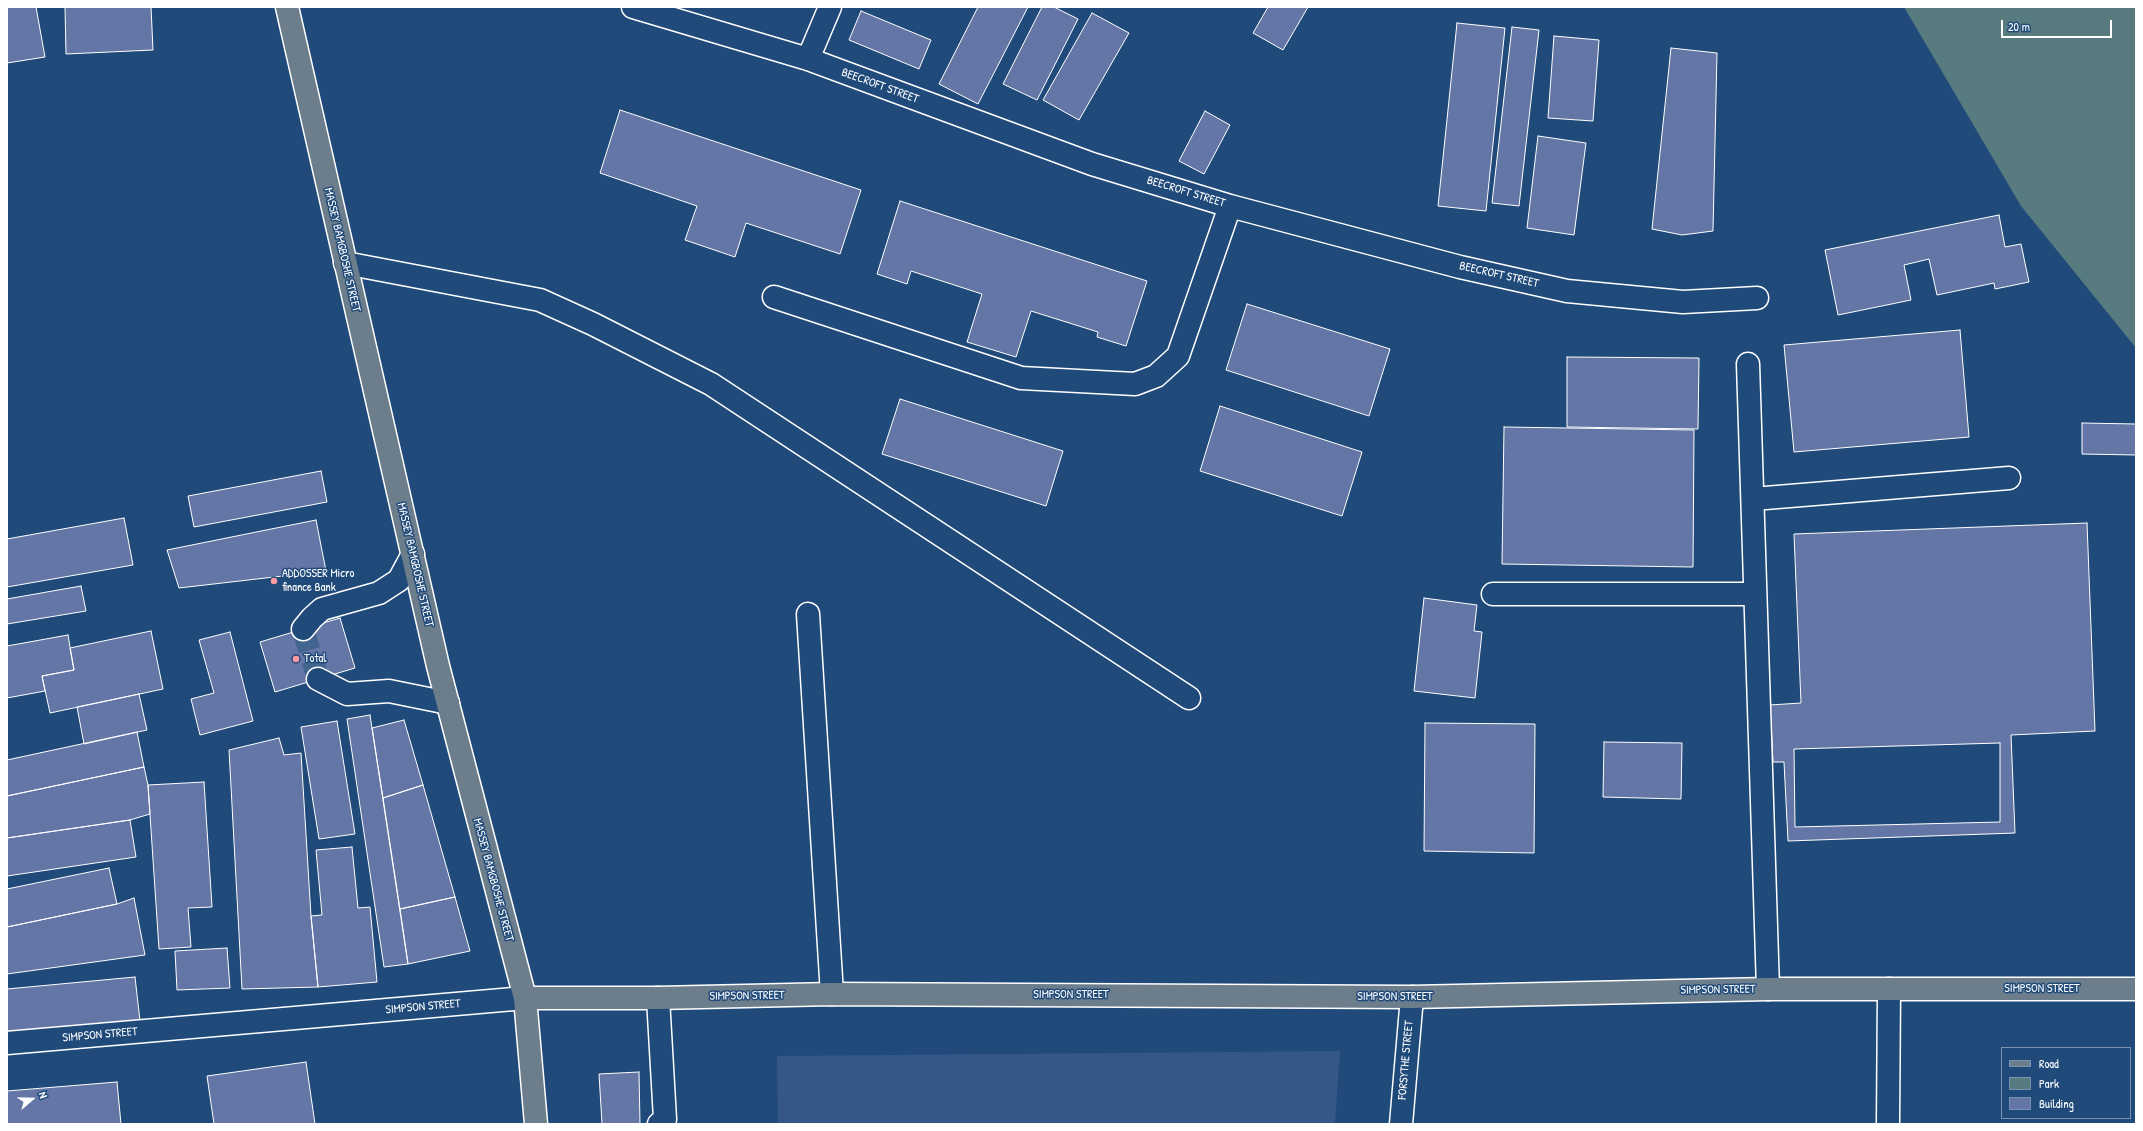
<!DOCTYPE html>
<style>
body{margin:0}
#map{position:relative;width:2143px;height:1131px;overflow:hidden;background:#1f4a7a;font-family:"Patrick Hand",sans-serif}
canvas{display:block}
.frame{position:absolute;inset:0;border:8px solid #fff;pointer-events:none}
.legend{position:absolute;left:2001px;top:1047px;width:130px;height:72px;box-sizing:border-box;background:#1f4a7a;border:1px solid #7992af;margin:0;padding:5px 7px;list-style:none;font-size:12px;color:#fff}
.legend li{display:flex;align-items:center;gap:8px;height:20px}
.legend b{width:20px;border:1px solid #7992af}
.north{position:absolute;left:12px;top:1079px;width:40px;height:40px;-webkit-text-stroke:3px #1f4a7a;paint-order:stroke;rotate:70deg;font-size:11px;font-weight:700;line-height:16px;text-align:center;color:#fff}
.north::after{content:'';display:block;margin:auto;width:14px;height:18px;background:#fff;clip-path:polygon(50% 0,100% 100%,50% 72%,0 100%)}
.scale{position:absolute;left:2001px;top:20px;width:111px;height:18px;box-sizing:border-box;border:2px solid #fff;border-top:0;padding-left:5px;font-size:12px;line-height:14px;white-space:nowrap;color:#fff;-webkit-text-stroke:3px #1f4a7a;paint-order:stroke}
</style>
<div id="map">
<canvas width="2143" height="1131"></canvas>
<div class="frame"></div>
<ul class="legend">
<li><b style="height:5px;background:#6c7d8c"></b>Road</li>
<li><b style="height:11px;background:#587b80"></b>Park</li>
<li><b style="height:11px;background:#6476a6"></b>Building</li>
</ul>
<div class="north">N</div>
<div class="scale">20 m</div>
</div>
<script>
const g = document.querySelector('canvas').getContext('2d');
g.lineJoin = 'round';
function fill(path, color) {
  g.fillStyle = color;
  g.fill(path, 'evenodd');
}
function toPath(rows) {
  const path = new Path2D();
  for (const r of rows) {
    path.moveTo(r[0], r[1]);
    for (let i = 2; i < r.length; i += 2) path.lineTo(r[i], r[i + 1]);
  }
  return path;
}
function stroke(path, color, width, dash) {
  g.strokeStyle = color;
  g.lineWidth = width;
  g.lineCap = dash ? 'butt' : 'round';
  g.setLineDash(dash || []);
  g.stroke(path);
}
function drawText(font, color, halo, rows, align = 'center') {
  g.font = font + ' "Patrick Hand",sans-serif';
  g.lineWidth = 3;
  g.setLineDash([]);
  g.textBaseline = 'middle';
  g.strokeStyle = halo;
  g.fillStyle = color;
  for (const [text, x, y, turn = 0] of rows) {
    g.save();
    g.translate(x, y);
    g.rotate((+turn || 0) * Math.PI / 180);
    g.textAlign = isNaN(turn) ? turn : align;
    if (halo) g.strokeText(text, 0, 0);
    g.fillText(text, 0, 0);
    g.restore();
  }
}
fill(toPath([
 [1340,1051,1335,1124,778,1124,777,1056]
]), '#345787');
fill(toPath([
 [1904,7,2136,7,2136,348,2021,206]
]), '#587b80');
const building = toPath([
 [7,7,36,7,45,57,7,63,7,7],
 [65,7,151,7,153,50,66,54,65,7],
 [978,7,1028,7,978,104,939,84,978,7],
 [1042,7,1054,7,1078,19,1037,100,1003,84,1042,7],
 [1268,7,1308,7,1283,50,1253,33,1268,7],
 [861,11,931,40,919,69,849,40,861,11],
 [1092,13,1129,33,1079,120,1043,100,1092,13],
 [1457,23,1505,28,1486,211,1438,206,1457,23],
 [1512,27,1539,30,1519,206,1492,203,1512,27],
 [1554,36,1599,40,1593,121,1548,118,1554,36],
 [1671,48,1717,53,1713,231,1682,235,1652,229,1671,48],
 [620,110,861,190,840,254,746,223,735,257,685,240,697,206,600,173,620,110],
 [1205,111,1230,125,1204,174,1179,161,1205,111],
 [1538,136,1586,143,1574,235,1527,228,1538,136],
 [900,201,1147,281,1126,346,1097,337,1098,332,1031,311,1016,357,967,342,982,294,911,271,907,284,877,274,900,201],
 [1999,215,2005,247,2021,244,2029,282,1995,289,1994,283,1937,295,1929,259,1904,265,1911,300,1838,315,1825,250,1999,215],
 [1247,304,1390,349,1369,416,1226,370,1247,304],
 [1960,330,1969,437,1794,452,1784,345,1960,330],
 [1567,357,1699,358,1698,429,1567,427,1567,357],
 [900,399,1063,451,1046,506,882,454,900,399],
 [1220,406,1362,452,1342,516,1200,471,1220,406],
 [2082,423,2136,424,2136,455,2082,454,2082,423],
 [1504,427,1694,430,1693,567,1502,564,1504,427],
 [321,471,327,502,194,527,188,496,321,471],
 [124,518,133,565,7,587,7,539,124,518],
 [316,520,326,571,179,588,167,550,316,520],
 [2087,523,2095,731,2011,735,2015,833,1788,841,1784,762,1773,762,1770,705,1801,703,1794,534,2087,523],
 [2000,743,2000,822,1795,827,1794,749,2000,743],
 [81,586,86,611,7,624,7,599,81,586],
 [1424,598,1477,605,1474,631,1482,632,1475,698,1414,691,1424,598],
 [340,618,355,668,275,692,260,642,340,618],
 [151,631,163,689,50,713,42,676,74,670,70,648,151,631],
 [230,632,253,721,200,735,191,699,214,693,199,640,230,632],
 [68,635,74,670,42,676,45,691,7,698,7,646,68,635],
 [139,694,147,730,84,744,77,707,139,694],
 [370,715,408,964,384,967,347,719,370,715],
 [404,720,423,785,383,798,372,728,404,720],
 [337,721,355,834,319,839,301,727,337,721],
 [1425,723,1535,724,1534,853,1424,851,1425,723],
 [137,732,144,767,7,796,7,760,137,732],
 [279,738,284,755,301,753,311,916,318,987,242,989,229,750,279,738],
 [1604,742,1682,743,1681,799,1603,797,1604,742],
 [144,767,148,785,150,814,130,820,7,838,7,796,144,767],
 [204,782,212,907,188,908,191,947,159,949,148,785,204,782],
 [423,785,455,897,400,909,383,798,423,785],
 [130,820,136,857,7,876,7,838,130,820],
 [352,847,358,908,370,907,377,982,318,987,311,916,322,915,316,850,352,847],
 [109,868,117,904,7,927,7,889,109,868],
 [455,897,470,951,408,964,400,909,455,897],
 [134,898,145,955,7,974,7,927,117,904,134,898],
 [227,948,230,988,177,990,175,951,227,948],
 [135,977,140,1021,7,1033,7,989,135,977],
 [306,1062,315,1124,214,1124,207,1076,306,1062],
 [639,1072,640,1124,602,1124,599,1074,639,1072],
 [117,1082,121,1124,7,1124,7,1091,117,1082]
]);
fill(building, '#6476a6');
stroke(building, '#fff', 1);
stroke(toPath([
 [303,629,318,679]
]), '#41658e', 22, [22, 11]);
const minor = toPath([
 [633,7,808,59,1092,164,1230,206,1460,267,1567,291,1683,302,1757,298],
 [808,59,830,7],
 [345,263,540,300,593,324,711,384,1189,698],
 [774,297,1021,378,1135,384,1156,376,1178,356,1230,206],
 [1748,364,1768,989],
 [1753,499,2009,478],
 [1493,594,1755,594],
 [808,614,832,994],
 [303,629,312,618,322,609,379,593,399,580,413,554],
 [318,679,347,694,389,691,448,703],
 [658,998,665,1119,659,1124],
 [7,1043,525,998],
 [1401,1124,1412,997],
 [1888,1124,1889,989]
]);
const major = toPath([
 [287,7,438,666,525,998,536,1124],
 [525,998,658,998,832,994,1412,997,1768,989,2136,989]
]);
stroke(minor, '#fff', 25);
stroke(major, '#fff', 25);
stroke(minor, '#1f4a7a', 22);
stroke(major, '#6c7d8c', 22);
for (const [x, y, r, color] of [
 [274,581,4,"#ff9aa2"],
 [296,659,4,"#ff9aa2"]
]) {
  const dot = new Path2D();
  dot.arc(x, y, r, 0, 2 * Math.PI);
  g.fillStyle = color;
  g.fill(dot);
  stroke(dot, '#1f4a7a', 1.5);
}
drawText('12px', '#fff', '#1f4a7a', [
 ["BEECROFT STREET",880,86,20],
 ["BEECROFT STREET",1186,192,17],
 ["MASSEY BAMGBOSHE STREET",342,250,77],
 ["BEECROFT STREET",1499,275,13],
 ["MASSEY BAMGBOSHE STREET",415,565,77],
 ["MASSEY BAMGBOSHE STREET",493,880,75],
 ["SIMPSON STREET",2042,989],
 ["SIMPSON STREET",1718,990,-1],
 ["SIMPSON STREET",1071,995],
 ["SIMPSON STREET",747,996,-1],
 ["SIMPSON STREET",1395,997],
 ["SIMPSON STREET",423,1007,-5],
 ["SIMPSON STREET",100,1035,-5],
 ["FORSYTHE STREET",1406,1060,-85]
]);
drawText('12px', '#fff', '#1f4a7a', [
 ["ADDOSSER Micro",282,574],
 ["finance Bank",282,588],
 ["Total",304,659]
], 'left');
</script>
